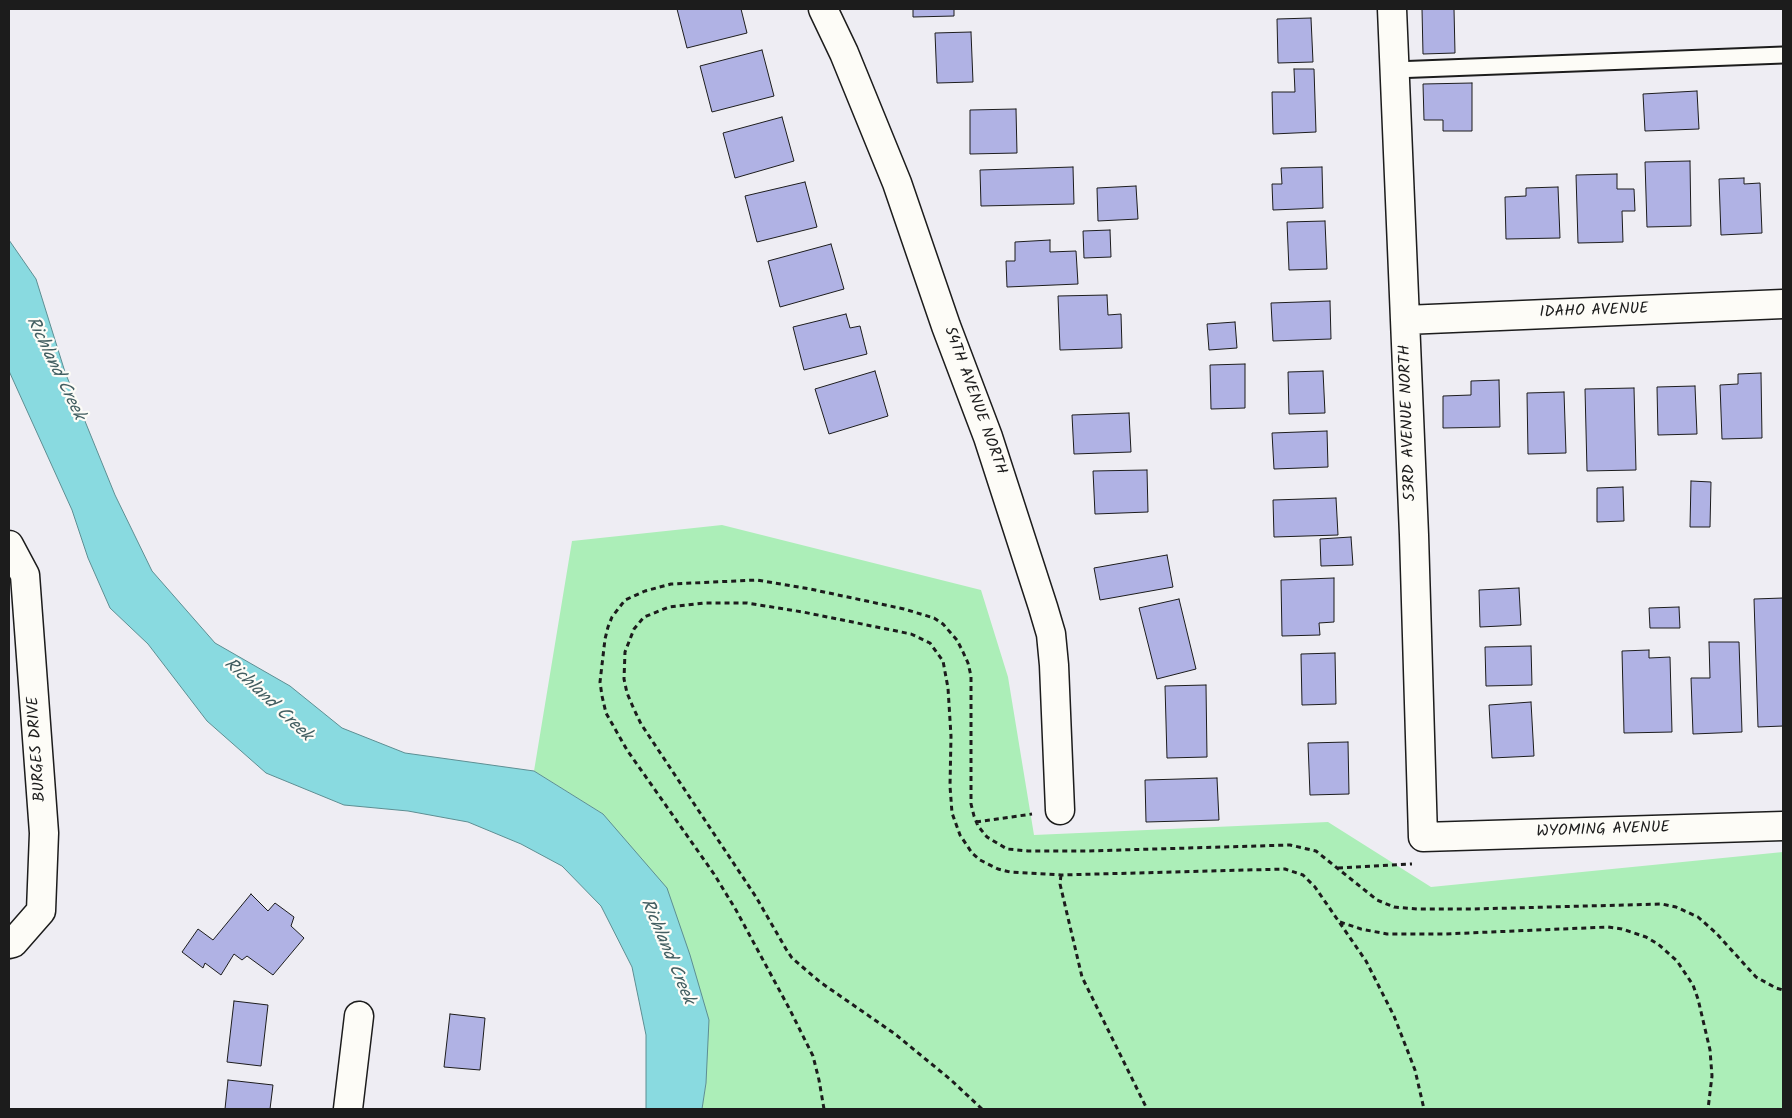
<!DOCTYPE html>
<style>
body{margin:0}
#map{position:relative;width:1792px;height:1118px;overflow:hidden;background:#eeedf3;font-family:Kalam,sans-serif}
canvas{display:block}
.frame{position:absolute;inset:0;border:10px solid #1c1c1c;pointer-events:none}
</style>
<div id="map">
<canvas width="1792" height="1118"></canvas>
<div class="frame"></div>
</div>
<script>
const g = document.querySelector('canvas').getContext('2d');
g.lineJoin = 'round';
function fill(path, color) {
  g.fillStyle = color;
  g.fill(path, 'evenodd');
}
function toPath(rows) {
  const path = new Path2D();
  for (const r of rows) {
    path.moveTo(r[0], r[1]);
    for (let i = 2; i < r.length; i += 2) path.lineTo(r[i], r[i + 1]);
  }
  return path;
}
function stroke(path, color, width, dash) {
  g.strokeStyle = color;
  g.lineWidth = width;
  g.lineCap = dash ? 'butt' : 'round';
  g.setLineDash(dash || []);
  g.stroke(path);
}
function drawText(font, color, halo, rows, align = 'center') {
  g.font = font + ' Kalam,sans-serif';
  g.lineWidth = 4.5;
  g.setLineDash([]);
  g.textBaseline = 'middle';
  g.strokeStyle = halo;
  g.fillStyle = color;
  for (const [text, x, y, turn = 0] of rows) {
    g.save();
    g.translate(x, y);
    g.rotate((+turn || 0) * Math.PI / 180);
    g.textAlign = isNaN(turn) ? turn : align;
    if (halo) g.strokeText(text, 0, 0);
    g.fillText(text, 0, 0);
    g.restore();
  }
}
fill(toPath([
 [722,525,981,590,1008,677,1034,835,1328,822,1431,887,1783,852,1783,1109,702,1109,706,1083,603,814,534,771,572,541]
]), '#aceeb8');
const water = toPath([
 [9,240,36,279,65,372,115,495,152,571,215,643,290,686,342,728,405,753,534,771,603,814,667,888,690,955,709,1020,706,1083,702,1109,646,1109,646,1035,632,967,601,906,562,866,521,844,468,822,408,811,344,805,266,773,207,721,148,644,110,608,88,558,72,510,9,371,9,240]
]);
fill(water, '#89dae0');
stroke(water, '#5d8e92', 1);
const building = toPath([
 [677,9,741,9,747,33,687,48,677,9],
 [913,9,954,9,954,16,913,17,913,9],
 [1422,9,1454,9,1455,53,1423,54,1422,9],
 [1311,18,1313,62,1278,63,1277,19,1311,18],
 [971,32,973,82,937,83,935,33,971,32],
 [762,50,774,96,712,112,700,66,762,50],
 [1294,69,1314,69,1316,132,1273,134,1272,92,1295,92,1294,69],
 [1472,83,1472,131,1443,131,1443,120,1424,120,1423,84,1472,83],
 [1697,91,1699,129,1645,131,1643,94,1697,91],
 [1016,109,1017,153,970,154,970,110,1016,109],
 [782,117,794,161,735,178,723,133,782,117],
 [1690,161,1691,226,1647,227,1645,162,1690,161],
 [1073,167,1074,204,981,206,980,170,1073,167],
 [1322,167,1323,208,1273,210,1272,184,1282,184,1281,168,1322,167],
 [1617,174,1617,189,1634,189,1635,211,1622,211,1623,242,1578,243,1576,175,1617,174],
 [1744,178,1744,184,1760,183,1762,233,1721,235,1719,179,1744,178],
 [805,182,817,227,757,242,745,196,805,182],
 [1136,186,1138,219,1098,221,1097,188,1136,186],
 [1558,187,1560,238,1506,239,1505,197,1526,196,1526,188,1558,187],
 [1325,221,1327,269,1289,270,1287,222,1325,221],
 [1110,230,1111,257,1084,258,1083,231,1110,230],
 [1050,240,1050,252,1076,251,1078,284,1007,287,1006,261,1015,261,1015,242,1050,240],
 [831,244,844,289,780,307,768,261,831,244],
 [1107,295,1108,315,1121,314,1122,348,1060,350,1058,296,1107,295],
 [1330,301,1331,339,1273,341,1271,303,1330,301],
 [846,314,850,328,860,326,867,354,804,370,793,327,846,314],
 [1235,322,1237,348,1209,350,1207,324,1235,322],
 [1245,364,1245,408,1211,409,1210,365,1245,364],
 [875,371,888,416,829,434,815,389,875,371],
 [1323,371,1325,413,1289,414,1288,372,1323,371],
 [1761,373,1762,438,1722,439,1720,385,1738,384,1738,374,1761,373],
 [1499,380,1500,427,1443,428,1443,396,1471,395,1471,381,1499,380],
 [1695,386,1697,434,1658,435,1657,387,1695,386],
 [1634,388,1636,470,1587,471,1585,389,1634,388],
 [1564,392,1566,453,1528,454,1527,393,1564,392],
 [1129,413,1131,452,1074,454,1072,415,1129,413],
 [1327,431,1328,467,1274,469,1272,433,1327,431],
 [1147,470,1148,512,1095,514,1093,471,1147,470],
 [1691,481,1711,482,1710,527,1690,527,1691,481],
 [1623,487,1624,521,1597,522,1597,488,1623,487],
 [1336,498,1338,535,1274,537,1273,500,1336,498],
 [1351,537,1353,565,1321,566,1320,539,1351,537],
 [1167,555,1173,587,1100,600,1094,568,1167,555],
 [1334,578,1334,622,1319,623,1320,635,1282,636,1281,580,1334,578],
 [1519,588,1521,625,1480,627,1479,590,1519,588],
 [1783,598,1783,726,1758,727,1754,599,1783,598],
 [1179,599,1196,669,1157,679,1139,608,1179,599],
 [1679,607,1680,628,1650,628,1649,608,1679,607],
 [1709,642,1739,642,1742,732,1693,734,1691,678,1710,678,1709,642],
 [1531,646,1532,685,1486,686,1485,647,1531,646],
 [1649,650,1649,658,1670,657,1672,732,1624,733,1622,651,1649,650],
 [1335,653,1336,704,1302,705,1301,654,1335,653],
 [1206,685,1207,757,1167,758,1165,686,1206,685],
 [1531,702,1534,756,1492,758,1489,705,1531,702],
 [1348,742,1349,794,1310,795,1308,743,1348,742],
 [1217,778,1219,820,1146,822,1145,780,1217,778],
 [251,894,268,911,275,903,294,917,291,926,304,938,273,975,247,956,242,960,234,954,221,975,205,963,203,968,182,952,198,929,213,940,251,894],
 [234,1001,268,1005,261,1066,227,1062,234,1001],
 [450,1014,485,1018,480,1070,444,1067,450,1014],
 [228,1080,273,1085,270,1109,225,1109,228,1080]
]);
fill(building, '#b0b2e4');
stroke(building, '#1c1c1c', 1);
const service = toPath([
 [1394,70,1783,55]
]);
const minor = toPath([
 [823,9,844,53,897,183,946,326,988,437,1043,607,1051,634,1054,665,1060,810],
 [1392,9,1414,535,1423,837,1783,826],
 [1405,320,1783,304],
 [9,545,25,575,44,833,41,911,13,943,9,944],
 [348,1109,359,1016]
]);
stroke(service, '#1c1c1c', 19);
stroke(minor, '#1c1c1c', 31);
stroke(toPath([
 [976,822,1032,814],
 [1338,868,1412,864],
 [1061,875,1060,884,1082,977,1147,1109],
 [1340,922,1361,929,1387,934,1444,934,1608,927,1622,929,1646,937,1658,944,1677,961,1693,985,1698,999,1710,1050,1712,1076,1708,1109],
 [824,1109,819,1080,813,1056,789,1008,736,910,714,874,627,750,606,713,602,696,600,682,605,639,608,627,612,617,625,600,645,591,671,584,757,580,810,589,904,609,934,618,943,624,957,640,963,652,968,663,971,676,971,804,974,816,978,826,987,837,1007,849,1028,851,1087,851,1290,845,1316,851,1377,900,1394,907,1417,909,1474,909,1662,904,1676,907,1698,917,1716,933,1756,977,1776,988,1783,990],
 [982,1109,951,1080,895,1034,820,982,792,958,786,949,756,897,641,724,633,707,627,693,624,679,625,652,634,629,644,617,669,607,704,603,747,603,803,612,911,634,930,643,943,661,948,688,951,736,950,786,952,813,960,835,972,853,980,860,998,869,1010,872,1061,875,1285,869,1303,875,1315,887,1366,961,1394,1016,1415,1070,1424,1109]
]), '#1c1c1c', 3, [5, 4]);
stroke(service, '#fdfcf7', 15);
stroke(minor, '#fdfcf7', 28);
drawText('16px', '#1c1c1c', '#fdfcf7', [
 ["IDAHO AVENUE",1594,312,-2],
 ["54TH AVENUE NORTH",974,401,70],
 ["53RD AVENUE NORTH",1409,423,-92],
 ["BURGES DRIVE",38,749,-94],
 ["WYOMING AVENUE",1603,831,-2]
]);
drawText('italic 18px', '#425e61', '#fdfcf7', [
 ["Richland Creek",54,369,64],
 ["Richland Creek",267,701,43],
 ["Richland Creek",666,952,67]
]);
</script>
